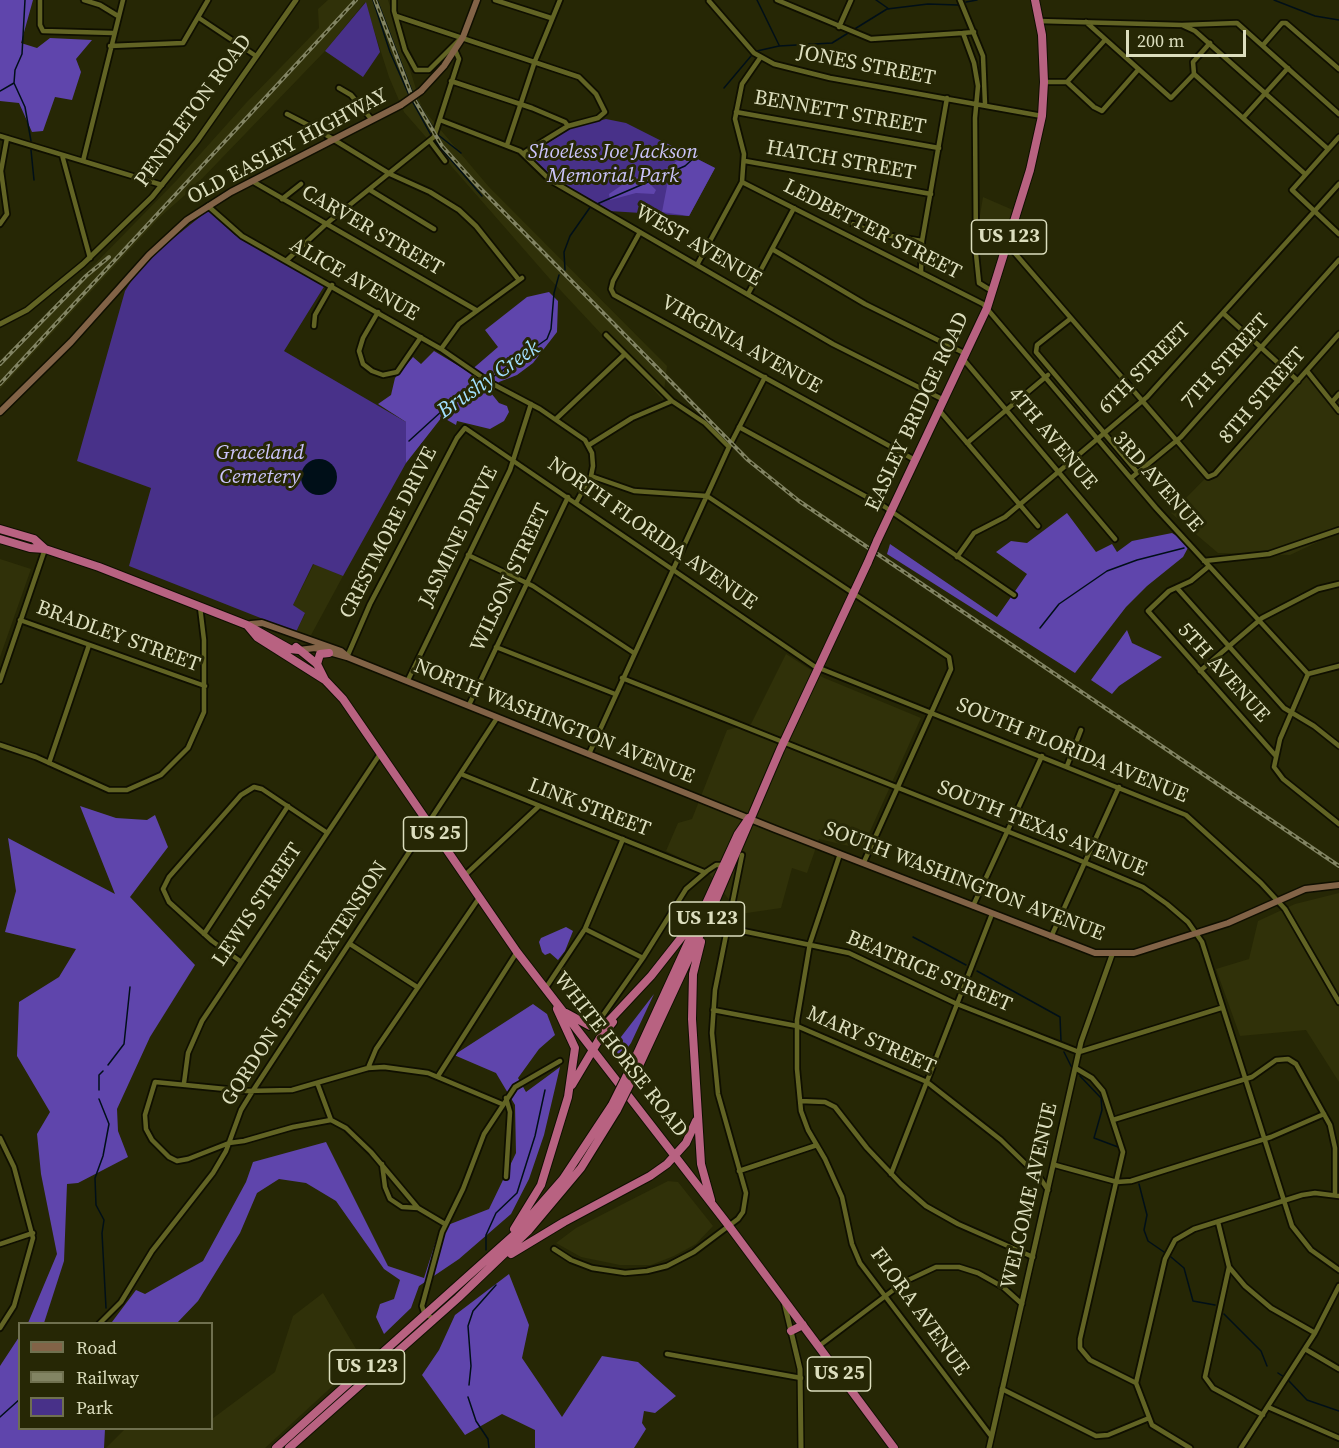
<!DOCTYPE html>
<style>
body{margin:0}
#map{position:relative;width:1339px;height:1448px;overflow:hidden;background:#262705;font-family:"Source Serif 4",serif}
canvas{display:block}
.legend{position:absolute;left:18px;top:1322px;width:195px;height:108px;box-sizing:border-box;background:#262705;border:2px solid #6f704f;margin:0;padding:8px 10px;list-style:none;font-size:18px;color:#dcdebe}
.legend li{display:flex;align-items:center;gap:12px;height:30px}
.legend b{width:30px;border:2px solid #6f704f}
.scale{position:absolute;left:1126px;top:30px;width:120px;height:27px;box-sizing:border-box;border:3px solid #dcdebe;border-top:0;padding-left:8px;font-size:18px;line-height:21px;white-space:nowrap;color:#dcdebe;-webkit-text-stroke:4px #262705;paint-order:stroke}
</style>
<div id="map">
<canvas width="1339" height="1448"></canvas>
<ul class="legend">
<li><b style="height:8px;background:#826347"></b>Road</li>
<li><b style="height:8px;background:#828463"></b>Railway</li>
<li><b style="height:16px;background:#483189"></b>Park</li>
</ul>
<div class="scale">200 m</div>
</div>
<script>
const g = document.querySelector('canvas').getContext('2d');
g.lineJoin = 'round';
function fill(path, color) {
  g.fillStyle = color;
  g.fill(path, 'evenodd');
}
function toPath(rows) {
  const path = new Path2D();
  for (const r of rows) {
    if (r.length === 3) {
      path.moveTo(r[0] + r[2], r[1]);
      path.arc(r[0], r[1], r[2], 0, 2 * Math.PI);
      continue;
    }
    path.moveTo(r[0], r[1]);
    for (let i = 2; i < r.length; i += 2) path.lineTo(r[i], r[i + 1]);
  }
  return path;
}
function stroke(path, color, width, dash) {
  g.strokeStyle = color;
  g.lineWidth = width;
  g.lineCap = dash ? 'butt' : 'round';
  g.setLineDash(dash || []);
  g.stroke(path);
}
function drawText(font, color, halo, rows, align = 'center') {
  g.font = font + ' "Source Serif 4",serif';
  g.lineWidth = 6;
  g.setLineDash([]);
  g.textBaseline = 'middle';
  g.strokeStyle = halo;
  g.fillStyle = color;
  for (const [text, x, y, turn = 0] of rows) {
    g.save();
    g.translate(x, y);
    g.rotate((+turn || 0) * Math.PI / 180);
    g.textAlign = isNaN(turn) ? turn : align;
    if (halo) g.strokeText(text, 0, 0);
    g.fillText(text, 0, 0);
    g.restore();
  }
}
fill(toPath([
 [328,0,388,0,422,108,489,187,667,366,663,400,549,278,404,112,389,77,365,2,325,51,193,188,160,217,0,389,0,361,177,180,246,103,319,28,318,9],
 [983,197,1013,210,1000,251,985,245,989,231,978,227],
 [1307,376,1339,403,1339,532,1290,555,1218,553,1171,513],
 [0,559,31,569,0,657],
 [314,564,343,576,310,637,296,632,305,614,293,605],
 [786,654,822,677,921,718,862,849,819,839,807,873,792,868,781,908,740,914,707,871,666,851,678,823,692,819,727,730,751,724],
 [1339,893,1339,1082,1306,1030,1240,1036,1216,969,1249,959,1258,921,1295,904],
 [668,1181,678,1182,713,1226,696,1244,674,1256,651,1265,620,1265,581,1257,556,1243,576,1228],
 [323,1293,362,1359,265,1448,106,1448,125,1429,212,1428,212,1419,275,1372,293,1316]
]), '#303109');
fill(toPath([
 [366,2,380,52,363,77,325,51],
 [606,119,626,123,715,168,689,216,609,211,553,180,533,163,529,155,571,128],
 [206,212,210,212,235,235,325,285,284,351,406,422,406,463,343,576,313,564,293,605,305,613,296,632,129,566,151,488,77,461,125,291,133,278,160,249]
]), '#483189');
fill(toPath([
 [0,0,33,0,21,43,37,48,50,38,92,40,76,59,81,72,72,100,55,97,43,131,32,132,19,103,0,101],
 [666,143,715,168,689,216,662,212,668,181,666,169,681,158],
 [657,175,662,177,649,183,656,190,654,194,636,193,610,200,609,194,632,178],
 [549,292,558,301,557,332,533,363,517,375,499,382,491,393,499,403,507,406,509,412,504,421,490,429,457,421,456,425,442,417,406,463,406,422,378,404,391,395,395,378,413,357,421,364,434,351,469,372,498,347,485,330,527,297],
 [1067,513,1096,552,1112,544,1117,552,1132,541,1172,533,1190,544,1183,557,1147,586,1126,607,1075,673,887,554,890,544,997,617,1027,574,996,552,1011,541,1027,543],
 [1127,630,1132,643,1162,657,1119,686,1112,694,1091,680],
 [80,806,116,818,147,820,155,815,168,847,130,897,195,965,150,1037,117,1109,118,1131,128,1157,78,1183,67,1184,64,1261,44,1323,28,1323,57,1254,41,1174,37,1134,50,1112,17,1056,19,1002,59,977,76,949,5,932,16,891,8,838,115,894],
 [566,927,573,931,565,951,558,960,550,953,545,955,542,952,539,942,541,938],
 [654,994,631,1043,620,1058,614,1046],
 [533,1004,547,1014,555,1035,539,1049,518,1078,526,1092,560,1067,544,1135,529,1179,511,1214,459,1259,419,1286,411,1308,384,1334,376,1317,380,1304,394,1299,400,1280,384,1269,336,1201,306,1183,279,1179,257,1193,240,1233,198,1301,177,1323,112,1322,136,1290,145,1294,203,1261,246,1182,253,1162,326,1142,388,1266,424,1278,440,1228,489,1209,516,1153,515,1105,496,1073,454,1055],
 [509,1274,529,1325,522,1358,562,1417,602,1356,638,1362,676,1396,655,1413,644,1411,642,1423,646,1429,634,1448,535,1448,535,1430,502,1414,465,1435,422,1375,439,1350,455,1315],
 [19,1337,20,1428,105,1429,104,1448,0,1448,0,1366]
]), '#5f45ac');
fill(toPath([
 [319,477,18]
]), '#000f18');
stroke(toPath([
 [25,0,22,54,15,70,14,83,25,107,31,141],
 [373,0,390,52,409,95],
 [377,0,413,94],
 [757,0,779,45],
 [876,0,889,9],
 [1274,0,1315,16,1339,20],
 [966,2,977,0],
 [757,51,779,46,832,43,887,9,928,4,958,5],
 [724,88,751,56],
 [0,91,14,83],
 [415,98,433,128],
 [411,99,431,135],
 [437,134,461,153],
 [434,140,482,196],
 [31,150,34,180],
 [597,204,685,166,695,157],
 [565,270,564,252,570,236,591,206],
 [490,379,547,339,551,329,554,293,559,275],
 [409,441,443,410,487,382],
 [1040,628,1059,604,1107,571,1137,560,1184,548],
 [913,937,966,965],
 [977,971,1060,1017,1061,1041],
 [1064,1052,1072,1068],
 [108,1065,124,1044,130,987],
 [1080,1076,1101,1098,1102,1110,1094,1138,1118,1147],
 [99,1090,99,1075,103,1071],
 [99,1099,109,1124,103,1156,95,1178,96,1205,104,1220,102,1233,106,1308],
 [1139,1184,1147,1215,1144,1230,1148,1241,1164,1252],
 [486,1250,486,1235,496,1213,517,1193,535,1136,545,1090],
 [1171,1257,1184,1268,1193,1301,1215,1305],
 [1224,1314,1261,1351,1267,1366],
 [1278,1373,1284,1377],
 [1289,1381,1307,1400,1339,1411],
 [469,1385,471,1366,468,1326,473,1311,496,1285],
 [468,1397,476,1421,488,1439,489,1448],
 [0,1417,20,1399]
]), '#000f18', 1.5);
const minor = toPath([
 [40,0,40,25,43,31,113,33],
 [84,0,100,5,118,16],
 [394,0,394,11,405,50,416,70,429,70,460,39],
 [495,0,551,18],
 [777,0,871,39,963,33],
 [960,0,983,56,985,104],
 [709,1,754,53,774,64,830,78,1042,116],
 [396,16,579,77,596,94,605,112,598,118,568,126,565,122,532,108,451,81],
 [199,18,256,56],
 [1039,21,1182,25,1195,31,1328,149],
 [1086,22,1171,98,1194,74,1193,62,1210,43],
 [1182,25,1237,23,1339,114],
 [839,27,851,0],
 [974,32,963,33,974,63,978,86,975,118,976,254,979,283,992,291],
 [1263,45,1282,23,1286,23,1339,69],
 [110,46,183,43,208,0],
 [1194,74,1305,174],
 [1044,82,1067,82,1105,40],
 [1067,82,1094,107,1102,111,1138,70],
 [339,88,351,95,372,120],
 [736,112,939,148],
 [287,114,318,130,390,174,430,192,459,210,476,226,519,280],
 [1243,118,1288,68],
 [440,120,520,151,550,180,833,344,944,400],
 [0,136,162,185],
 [1339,137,1292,190,1339,234],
 [430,141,445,161],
 [507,145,535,61,560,0],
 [524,153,568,126],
 [62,155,90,258],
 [83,161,123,0],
 [745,161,931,194],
 [252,181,476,310],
 [742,182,983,304,1156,508,1308,674],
 [370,190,434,229],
 [282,199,301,184],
 [208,206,242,236,441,349,489,382,540,409,585,440,592,453,593,466,591,476,576,503],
 [0,224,7,214,1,171,7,138],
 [853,224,879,234,922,241],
 [640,232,613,281,611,289,614,295,915,460],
 [1007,244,1208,477,1215,474,1339,334],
 [772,249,865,304,966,354],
 [287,260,326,224,434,137,459,59,455,50],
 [697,265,742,182,744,154,735,119,742,84,760,58],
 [921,272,922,241,947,98],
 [748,294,794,208],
 [378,312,363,338,359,351,363,364,372,371,383,375,397,372,421,337],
 [1223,313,1298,381],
 [1070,319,1037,345,1036,352,1137,472],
 [314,326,315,315,332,285],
 [606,335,672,401],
 [441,349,459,324,522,278],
 [964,360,1115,539],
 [1307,371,1339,411],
 [1332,402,1339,394],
 [939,410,1038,526],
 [556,419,625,354],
 [739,427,885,507,1014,595],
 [967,443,1048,375],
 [589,445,632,418,672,401,705,423,729,447],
 [591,476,634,491,707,496,949,657,951,669,864,862],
 [1131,478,1181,437,1339,260],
 [468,555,533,586,634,653],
 [957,557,974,533,1005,517,1147,397,1339,184],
 [1204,561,1269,554,1339,530],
 [1208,567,1191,581,1169,591,1148,611,1275,755],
 [1177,588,1284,708,1314,726,1339,746],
 [20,620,205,686],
 [496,647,615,694],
 [347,657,370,604,457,438,465,428,814,666,1186,815,1261,883,1285,909,1339,1002],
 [1200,671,1262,618,1318,589,1339,584],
 [1308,674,1280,739,1274,767,1283,779,1339,824],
 [1308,674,1339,666],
 [622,678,1067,855,1143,887,1167,904,1188,922,1202,942,1292,1226,1311,1250,1339,1270],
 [408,680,510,470,531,404],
 [0,681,45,549],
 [469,705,568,497],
 [0,745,36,757,109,790,127,790,161,775,188,748,204,712,204,640,200,607],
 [589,754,729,447,765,377],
 [49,763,89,645],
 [1067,766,1081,730],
 [461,774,704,872],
 [840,854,810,943,797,1020,797,1069,801,1111,808,1130,825,1159,842,1197,852,1244,860,1263,991,1436],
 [464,876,538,807],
 [973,906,1042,756],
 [728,928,849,953,957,1004,1079,1052,1221,1008],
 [585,929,643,958],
 [204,934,288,806],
 [1051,937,1119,787],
 [350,944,417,987],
 [240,961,212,941,169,902,163,889,169,877,241,795,254,787,262,789,326,832],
 [545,989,585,929,623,839],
 [713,1010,797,1026,927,1082,1001,1140,1040,1178,1048,1190],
 [601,1018,643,958,686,889,707,871,716,865,724,865],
 [368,1068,376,1049,479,898],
 [1077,1069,1092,1078,1103,1091,1123,1152,1080,1339,1080,1348,1090,1360,1136,1383,1152,1425,1190,1448],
 [438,1076,517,952],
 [184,1083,188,1053,202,1021,380,754],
 [318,1085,331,1120,346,1128,371,1152,418,1208,445,1224],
 [506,1098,510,1112,506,1177],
 [800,1101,825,1102,835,1107,867,1148,901,1184,926,1206,958,1224,1033,1257],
 [331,1120,293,1127,244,1141,229,1143,188,1159,177,1161,169,1157,152,1140,146,1129,145,1115,155,1082,246,1091,292,1090,368,1068,384,1067,428,1073,502,1104],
 [1113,1120,1252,1077,1276,1060,1288,1059,1296,1064,1330,1125,1335,1148,1335,1195],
 [0,1138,14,1167,33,1238,14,1306,0,1328],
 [382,1164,385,1187,390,1199,402,1207,418,1208],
 [1055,1165,1117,1182,1131,1181,1271,1137,1324,1114],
 [739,1171,817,1145],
 [891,1174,992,914],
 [1218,1222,1229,1267,1245,1286,1271,1308,1315,1333],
 [0,1244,33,1233],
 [554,1249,571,1260,592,1268,625,1273,647,1271,667,1266,694,1252,738,1219,743,1212,746,1193,718,1094,712,1033,715,990,742,855],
 [1229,1267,1205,1377,1213,1388,1263,1415],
 [433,1319,424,1312,422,1306,442,1232,463,1189,484,1134,515,1087,560,1061],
 [99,1324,121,1302,152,1251,213,1173,226,1151,241,1110,252,1092,497,718],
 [819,1346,904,1282,936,1267,959,1267,978,1273,1003,1287,1022,1304],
 [1305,1349,1339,1369],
 [667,1354,801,1378],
 [1136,1383,1165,1259,1175,1240,1194,1229,1302,1195,1315,1193,1339,1196],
 [1002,1389,1096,1436,1108,1435,1149,1418],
 [1268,1407,1339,1438],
 [1241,1448,1315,1333,1339,1286]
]);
const tertiary = toPath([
 [0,324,27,310,83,264,152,197,197,141,296,0],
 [784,1302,800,1369,801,1448],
 [989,1448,1081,1042,1112,955]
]);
const secondary = toPath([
 [421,91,444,66,463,37,477,0],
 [0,412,71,342,149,255,187,220,231,192,401,105],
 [251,624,262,623,341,651,347,656],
 [299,650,315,648,347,657,775,829,1095,953,1134,953,1228,923,1305,889,1339,885]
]);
const trunk = toPath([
 [0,529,34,539,45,549],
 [0,539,30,548,45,549,99,567,247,625,290,649,299,650],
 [877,541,987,308,1030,170,1042,116,1044,82,1042,35,1035,0],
 [247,625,257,637,325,680,343,699,517,952,729,1226,894,1448],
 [296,647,317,664,325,680],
 [317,664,320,654,329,653],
 [701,942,693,974,692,1019,701,1164,711,1200],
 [566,1013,590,1026,606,1024,651,976,692,924],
 [632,1065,738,834,749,818],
 [637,1070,715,902,780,750,868,562],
 [572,1085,600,1038,613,1022],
 [514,1229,541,1185,568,1097,575,1048,557,1009],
 [511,1254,564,1222,650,1176,667,1164,686,1143,696,1121],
 [791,1331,803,1325],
 [276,1448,514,1235,563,1179,612,1105],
 [289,1448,458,1298,529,1230,581,1168,617,1110]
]);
stroke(minor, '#0f0f00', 8);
stroke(tertiary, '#0f0f00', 8);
stroke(secondary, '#0f0f00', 9);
stroke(trunk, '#0f0f00', 10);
stroke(minor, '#626424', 4.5);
stroke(tertiary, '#626424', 5);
stroke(secondary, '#826347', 6);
stroke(trunk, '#b86281', 8);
const rail = toPath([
 [375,0,411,94,442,146,476,184,748,460,799,501,1339,866],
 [0,364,86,276,109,257],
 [0,384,356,0]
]);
stroke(rail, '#828463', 4);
stroke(rail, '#262705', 1.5, [4.5]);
const secondaryBridge = toPath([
 [401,105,421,91]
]);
const trunkBridge = toPath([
 [868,562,877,541],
 [612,1105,632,1065],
 [617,1110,637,1070]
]);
stroke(secondaryBridge, '#0f0f00', 9, []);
stroke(trunkBridge, '#0f0f00', 10, []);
stroke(secondaryBridge, '#826347', 6);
stroke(trunkBridge, '#b86281', 8);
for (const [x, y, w] of [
 [1009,237,75],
 [435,834,63],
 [707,919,75],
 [367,1367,75],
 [839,1374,63]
]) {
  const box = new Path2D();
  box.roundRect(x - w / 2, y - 17, w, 34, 4.5);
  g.fillStyle = '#262705';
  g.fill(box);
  stroke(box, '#dcdebe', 1.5);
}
drawText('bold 20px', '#dcdebe', null, [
 ["US 123",1009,237],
 ["US 25",435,834],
 ["US 123",707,919],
 ["US 123",367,1367],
 ["US 25",839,1374]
]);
drawText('21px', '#dcdebe', '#262705', [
 ["JONES STREET",866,66,11],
 ["PENDLETON ROAD",194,111,-54],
 ["BENNETT STREET",840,113,10],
 ["OLD EASLEY HIGHWAY",288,147,-28],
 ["HATCH STREET",841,161,10],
 ["LEDBETTER STREET",872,230,27],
 ["CARVER STREET",372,231,30],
 ["WEST AVENUE",698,246,30],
 ["ALICE AVENUE",354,280,30],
 ["VIRGINIA AVENUE",741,345,29],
 ["7TH STREET",1226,362,-48],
 ["6TH STREET",1145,369,-45],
 ["8TH STREET",1263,396,-49],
 ["EASLEY BRIDGE ROAD",918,412,-65],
 ["4TH AVENUE",1052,439,50],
 ["3RD AVENUE",1157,482,49],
 ["CRESTMORE DRIVE",389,533,-63],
 ["NORTH FLORIDA AVENUE",652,534,35],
 ["JASMINE DRIVE",459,537,-64],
 ["WILSON STREET",511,578,-65],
 ["BRADLEY STREET",118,637,20],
 ["5TH AVENUE",1223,673,48],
 ["NORTH WASHINGTON AVENUE",554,722,22],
 ["SOUTH FLORIDA AVENUE",1072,751,22],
 ["LINK STREET",589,808,21],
 ["SOUTH TEXAS AVENUE",1042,829,22],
 ["SOUTH WASHINGTON AVENUE",964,882,21],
 ["LEWIS STREET",258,905,-56],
 ["BEATRICE STREET",929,972,23],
 ["GORDON STREET EXTENSION",305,984,-57],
 ["MARY STREET",871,1041,24],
 ["WHITE HORSE ROAD",620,1055,52],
 ["WELCOME AVENUE",1030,1196,-77],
 ["FLORA AVENUE",919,1312,54]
]);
drawText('italic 21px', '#cbc4fa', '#262705', [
 ["Shoeless Joe Jackson",613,153],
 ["Memorial Park",613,177],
 ["Graceland",260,454],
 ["Cemetery",260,478]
]);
drawText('italic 22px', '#a2dffe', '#262705', [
 ["Brushy Creek",489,380,-35]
]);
</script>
